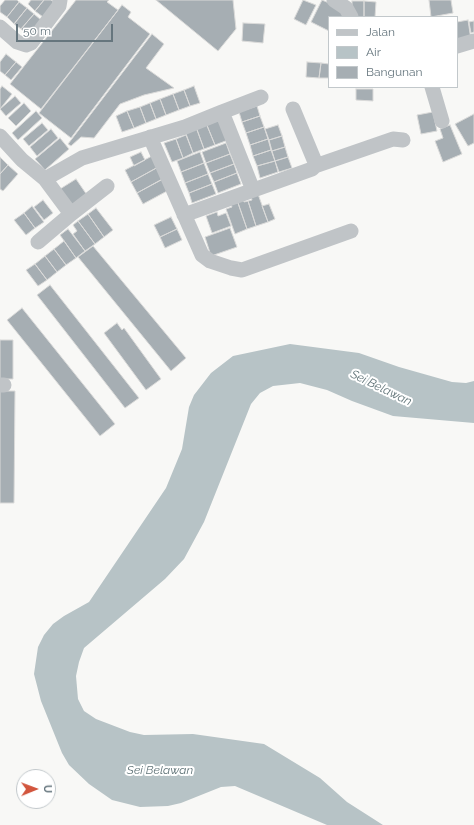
<!DOCTYPE html>
<style>
body{margin:0}
#map{position:relative;width:474px;height:825px;overflow:hidden;background:#f8f8f6;font-family:Raleway,sans-serif}
canvas{display:block}
.legend{position:absolute;left:328px;top:16px;width:130px;height:72px;box-sizing:border-box;background:#fff;border:1px solid #c2c8cb;margin:0;padding:5px 7px;list-style:none;font-size:12px;color:#66767e}
.legend li{display:flex;align-items:center;gap:8px;height:20px}
.legend b{width:20px;border:1px solid #c2c8cb}
.north{position:absolute;left:16px;top:769px;width:40px;height:40px;box-sizing:border-box;background:#fff;border:1px solid #c2c8cb;border-radius:50%;rotate:89deg;font-size:11px;font-weight:700;line-height:16px;text-align:center;color:#66767e}
.north::after{content:'';display:block;margin:auto;width:14px;height:18px;background:#d2553d;clip-path:polygon(50% 0,100% 100%,50% 72%,0 100%)}
.scale{position:absolute;left:16px;top:24px;width:97px;height:18px;box-sizing:border-box;border:2px solid #66767e;border-top:0;padding-left:5px;font-size:12px;line-height:14px;white-space:nowrap;color:#66767e;-webkit-text-stroke:3px #fff;paint-order:stroke}
</style>
<div id="map">
<canvas width="474" height="825"></canvas>
<ul class="legend">
<li><b style="height:5px;background:#c0c4c7"></b>Jalan</li>
<li><b style="height:11px;background:#b7c3c6"></b>Air</li>
<li><b style="height:11px;background:#a6aeb3"></b>Bangunan</li>
</ul>
<div class="north">U</div>
<div class="scale">50 m</div>
</div>
<script>
const g = document.querySelector('canvas').getContext('2d');
g.lineJoin = 'round';
function fill(path, color) {
  g.fillStyle = color;
  g.fill(path, 'evenodd');
}
function toPath(rows) {
  const path = new Path2D();
  for (const r of rows) {
    path.moveTo(r[0], r[1]);
    for (let i = 2; i < r.length; i += 2) path.lineTo(r[i], r[i + 1]);
  }
  return path;
}
function stroke(path, color, width, dash) {
  g.strokeStyle = color;
  g.lineWidth = width;
  g.lineCap = dash ? 'butt' : 'round';
  g.setLineDash(dash || []);
  g.stroke(path);
}
function drawText(font, color, halo, rows, align = 'center') {
  g.font = font + ' Raleway,sans-serif';
  g.lineWidth = 4;
  g.setLineDash([]);
  g.textBaseline = 'middle';
  g.strokeStyle = halo;
  g.fillStyle = color;
  for (const [text, x, y, turn = 0] of rows) {
    g.save();
    g.translate(x, y);
    g.rotate((+turn || 0) * Math.PI / 180);
    g.textAlign = isNaN(turn) ? turn : align;
    if (halo) g.strokeText(text, 0, 0);
    g.fillText(text, 0, 0);
    g.restore();
  }
}
fill(toPath([
 [290,344,359,353,399,367,452,382,466,383,474,381,474,423,393,416,352,401,327,390,300,383,273,386,260,393,251,404,204,522,184,559,165,579,84,648,79,662,76,676,78,699,84,711,96,719,130,732,144,735,193,734,264,744,320,778,347,802,383,825,327,825,235,786,221,787,181,803,168,806,140,807,112,800,89,784,69,765,62,753,41,701,34,674,38,647,44,635,53,624,64,616,89,602,166,488,182,449,189,407,194,395,211,373,233,356]
]), '#b7c3c6');
const building = toPath([
 [5,0,17,0,19,2,7,17,0,12,0,6,5,0],
 [31,0,44,0,35,11,28,4,31,0],
 [44,0,51,0,55,3,43,17,35,11,44,0],
 [76,0,109,0,107,2,118,10,41,109,10,84,76,0],
 [156,0,233,0,236,29,218,51,156,0],
 [303,0,316,5,306,25,294,19,303,0],
 [322,0,345,10,342,17,329,17,329,31,311,22,322,0],
 [429,0,451,0,453,13,431,17,429,0],
 [352,1,364,1,364,17,352,17,352,1],
 [364,1,376,2,375,17,364,17,364,1],
 [19,2,27,8,14,24,7,17,19,2],
 [122,5,131,12,128,17,150,34,71,138,39,113,122,5],
 [27,8,34,14,21,29,14,24,27,8],
 [34,14,41,20,29,36,21,29,34,14],
 [468,20,471,40,457,41,457,22,468,20],
 [474,21,474,32,471,33,469,22,474,21],
 [243,23,265,24,263,43,242,41,243,23],
 [152,34,164,44,146,68,174,88,144,95,120,104,94,138,81,137,71,146,68,144,152,34],
 [6,54,16,62,5,75,0,71,0,62,6,54],
 [16,62,22,67,11,80,5,75,16,62],
 [307,62,321,63,319,78,306,77,307,62],
 [321,63,329,64,329,78,319,78,321,63],
 [2,86,12,94,0,109,0,89,2,86],
 [194,86,200,103,190,106,184,90,194,86],
 [356,89,373,89,373,101,356,100,356,89],
 [184,90,190,106,179,110,173,94,184,90],
 [173,94,179,110,166,115,160,99,173,94],
 [15,96,21,103,6,116,0,109,15,96],
 [160,99,166,115,156,119,150,103,160,99],
 [24,103,31,111,16,126,8,118,24,103],
 [150,103,156,119,146,123,140,107,150,103],
 [257,106,260,116,242,122,239,112,257,106],
 [140,107,146,123,134,128,127,111,140,107],
 [36,111,42,118,18,140,12,133,36,111],
 [127,111,134,128,122,132,116,116,127,111],
 [433,112,437,131,421,134,417,115,433,112],
 [474,114,474,143,468,146,455,124,474,114],
 [260,116,264,127,246,133,242,122,260,116],
 [219,118,228,140,215,145,206,123,219,118],
 [42,123,48,130,29,146,23,139,42,123],
 [206,123,215,145,204,149,196,127,206,123],
 [278,125,282,136,269,140,265,129,278,125],
 [450,125,462,154,443,162,435,141,443,138,440,129,450,125],
 [196,127,204,149,193,153,185,131,196,127],
 [264,127,268,139,250,145,246,133,264,127],
 [51,129,58,138,37,156,30,147,51,129],
 [186,135,193,153,183,158,176,139,186,135],
 [282,136,285,147,272,151,269,140,282,136],
 [60,138,69,149,45,170,35,159,60,138],
 [176,139,183,158,172,162,164,143,176,139],
 [268,139,271,150,253,156,250,145,268,139],
 [226,143,230,154,206,163,202,152,226,143],
 [285,147,288,157,275,161,272,151,285,147],
 [271,150,275,161,257,166,253,156,271,150],
 [141,152,145,160,134,166,130,157,141,152],
 [200,152,204,163,181,172,177,161,200,152],
 [230,154,234,164,210,173,206,163,230,154],
 [154,155,160,166,131,182,125,170,154,155],
 [0,157,8,165,0,174,0,157],
 [288,157,292,168,279,172,275,161,288,157],
 [275,161,278,172,260,178,257,166,275,161],
 [204,163,208,174,185,183,181,172,204,163],
 [234,164,237,173,214,182,210,173,234,164],
 [8,165,18,174,3,191,0,189,0,174,8,165],
 [160,166,166,177,137,193,131,182,160,166],
 [237,173,241,184,218,193,214,182,237,173],
 [208,174,212,184,189,193,185,183,208,174],
 [76,179,87,195,72,206,60,189,76,179],
 [163,179,169,190,143,204,137,193,163,179],
 [212,184,216,194,192,203,189,193,212,184],
 [258,194,268,222,256,226,248,201,252,200,251,197,258,194],
 [242,198,244,202,248,201,256,226,247,229,237,200,242,198],
 [43,200,53,213,44,220,34,207,43,200],
 [237,200,247,229,235,234,226,209,232,207,230,203,237,200],
 [269,204,275,219,268,222,262,206,269,204],
 [32,206,44,222,35,228,24,213,32,206],
 [96,208,113,230,104,237,88,214,96,208],
 [217,212,218,216,226,213,231,226,212,233,206,216,217,212],
 [24,213,35,228,26,235,14,220,24,213],
 [88,214,104,237,95,244,78,221,88,214],
 [171,217,177,229,160,237,154,225,171,217],
 [78,221,95,244,85,251,73,234,77,231,73,225,78,221],
 [230,228,237,247,211,256,205,237,230,228],
 [68,229,85,251,76,258,60,235,68,229],
 [177,229,182,240,165,248,160,237,177,229],
 [64,241,76,258,66,265,54,249,64,241],
 [93,246,186,358,171,371,78,257,93,246],
 [54,249,66,265,57,272,45,256,54,249],
 [45,256,57,272,47,280,35,264,45,256],
 [35,264,47,280,38,286,26,270,35,264],
 [50,285,139,398,125,408,37,295,50,285],
 [22,308,115,424,100,436,7,320,22,308],
 [117,323,122,330,124,328,161,379,146,390,104,333,117,323],
 [0,340,13,340,13,379,0,379,0,340],
 [0,391,15,391,14,503,0,503,0,391]
]);
fill(building, '#a6aeb3');
stroke(building, '#dadad9', 1);
stroke(toPath([
 [334,0,346,8,351,17],
 [0,27,17,42,26,45,31,43,59,6,60,0],
 [457,46,474,41],
 [432,87,442,121],
 [222,112,261,97],
 [0,136,22,160,45,179,82,158,185,127,222,112,253,190],
 [150,137,202,255,210,261,231,268,242,270,351,231],
 [315,166,393,139,403,140],
 [45,179,71,214,107,186],
 [184,215,312,169,315,166,315,162,293,109],
 [38,242,71,214],
 [0,385,4,385]
]), '#c0c4c7', 15);
drawText('italic 12px', '#617478', '#fff', [
 ["Sei Belawan",381,388,26],
 ["Sei Belawan",160,770]
]);
</script>
